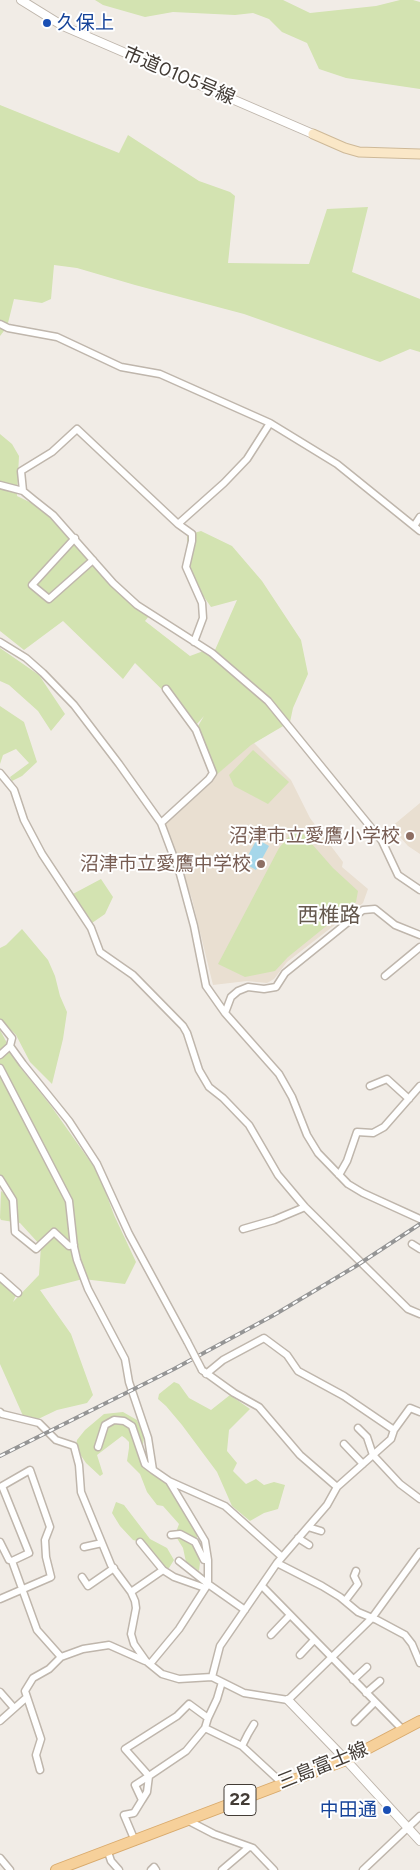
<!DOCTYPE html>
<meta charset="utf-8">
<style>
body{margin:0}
canvas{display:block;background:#f1ece6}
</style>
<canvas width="420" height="1870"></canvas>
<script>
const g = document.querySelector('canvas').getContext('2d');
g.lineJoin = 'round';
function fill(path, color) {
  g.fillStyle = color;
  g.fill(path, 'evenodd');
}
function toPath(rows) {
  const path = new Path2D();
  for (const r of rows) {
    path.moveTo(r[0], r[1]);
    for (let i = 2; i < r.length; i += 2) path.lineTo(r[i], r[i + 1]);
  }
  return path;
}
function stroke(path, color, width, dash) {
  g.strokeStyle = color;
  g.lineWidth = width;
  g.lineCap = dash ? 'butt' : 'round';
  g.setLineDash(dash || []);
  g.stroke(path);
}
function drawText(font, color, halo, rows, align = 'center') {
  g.font = font + ' Figtree,"Noto Sans JP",sans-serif';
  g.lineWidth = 4;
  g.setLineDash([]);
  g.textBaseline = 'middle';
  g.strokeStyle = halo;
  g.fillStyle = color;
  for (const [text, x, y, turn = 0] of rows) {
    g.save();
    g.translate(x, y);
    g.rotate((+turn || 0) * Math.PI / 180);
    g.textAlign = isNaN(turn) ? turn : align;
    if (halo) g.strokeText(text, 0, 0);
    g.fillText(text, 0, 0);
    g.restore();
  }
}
fill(toPath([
 [252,741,291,780,310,818,343,862,342,867,368,889,363,903,287,962,274,979,267,983,247,981,213,985,192,899,165,823],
 [420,803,420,854,408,846,391,827]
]), '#e9dfd1');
fill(toPath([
 [95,0,283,0,310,13,376,6,400,0,413,0,420,2,420,89,346,78,319,69,307,43,282,32,269,19,253,13,235,15,173,12,145,17,103,5],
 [0,105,119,153,128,135,199,181,230,192,235,196,228,263,309,264,327,209,368,207,352,272,420,299,420,352,410,349,380,362,244,314,135,285,77,268,54,265,51,299,42,303,14,299,7,327,0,336],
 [0,434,12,444,19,456,17,496,38,506,149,616,145,621,190,656,206,650,215,650,237,600,211,607,188,574,187,535,201,531,232,546,262,581,301,640,308,674,293,708,290,722,251,745,214,777,198,726,204,716,197,724,135,663,123,679,63,621,24,650,0,631],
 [0,648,39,675,65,714,51,731,38,711,9,685,0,681],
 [0,706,24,722,37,762,22,776,12,781,10,777,29,763,16,749,3,755,0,764],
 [253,750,289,782,268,804,234,786,229,775],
 [297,827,333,868,358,891,356,902,288,957,275,971,245,977,218,964,279,848],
 [101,879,113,897,105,914,92,923,71,895],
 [22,929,48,960,55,976,60,996,67,1012,63,1039,52,1084,30,1062,16,1035,0,1019,0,948,6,945],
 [0,1030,20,1067,51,1106,99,1174,114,1215,136,1262,125,1284,83,1279,40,1290,71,1334,93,1395,87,1403,57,1410,34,1421,24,1418,0,1364,0,1279,17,1293,13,1302,39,1275,41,1246,20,1223,1,1220,0,1218,1,1191,11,1198,0,1180],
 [174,1382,179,1384,189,1398,211,1410,230,1395,250,1409,229,1430,227,1451,237,1463,233,1471,246,1484,256,1479,264,1485,274,1482,285,1485,278,1509,264,1513,250,1521,232,1506,217,1472,182,1425,166,1406,158,1399,159,1394],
 [123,1412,137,1420,144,1437,142,1452,155,1472,168,1482,198,1533,195,1545,200,1563,199,1571,186,1562,183,1548,175,1535,179,1524,163,1506,157,1505,147,1492,140,1474,127,1461,129,1448,129,1442,125,1438,122,1436,97,1455,103,1474,100,1476,86,1463,80,1454,76,1446,77,1440,85,1430,104,1414],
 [116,1502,124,1505,150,1539,167,1548,174,1560,169,1568,163,1570,141,1542,133,1540,120,1526,112,1513]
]), '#d3e3b1');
fill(toPath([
 [257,839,269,846,256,870,244,863]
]), '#a6d7ea');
const minor = toPath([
 [0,324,8,328,57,337,121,367,160,374,270,423,337,464,420,531],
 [0,485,23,491,34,500,53,515,113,583,137,605,212,653,268,701,382,841,398,875,420,890],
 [23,491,21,471,52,452,77,429,178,524,224,483,247,459,270,423],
 [178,524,192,534,192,541,186,567,202,603,203,618,194,642],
 [414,526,420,517],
 [75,538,32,585,49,599,93,560],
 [0,642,26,658,43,673,74,705,119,764,161,823,180,874,194,926,206,986,225,1013,279,1074,292,1097,307,1135,318,1153,348,1184,363,1193,420,1219],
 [0,773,14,790,24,820,42,854,91,928,100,952,133,975,183,1026,187,1033,199,1070,209,1087,223,1098,249,1125,278,1175,305,1207,408,1309,420,1314],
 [161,823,209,779,213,773,196,730,166,689],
 [385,976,420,947],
 [225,1013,231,997,238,991,248,987,264,989,276,987,285,973,363,910,375,909,395,925,420,935],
 [0,1023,12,1038,10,1046,0,1055],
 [10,1046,23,1064,69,1121,97,1164,129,1234,187,1341],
 [0,1068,69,1201,74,1247,77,1260,88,1289,125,1359,129,1382,148,1438,153,1470,169,1481,225,1506,282,1557],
 [370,1086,387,1079,409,1099],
 [339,1175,347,1161,357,1132,373,1133,384,1127,420,1086],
 [0,1179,13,1200,15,1232,36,1249,54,1232,69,1246,74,1245],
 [243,1229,274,1220,305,1207],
 [412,1244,420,1249],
 [0,1277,18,1293],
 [202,1370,234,1393,259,1407,300,1455,337,1487,373,1455,400,1484,420,1499],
 [206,1374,223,1360,264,1338,287,1355,298,1371,344,1396,394,1430],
 [0,1412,2,1414,39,1423,56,1440,74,1446,79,1465,81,1492,111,1565,131,1592,135,1601,136,1608,131,1634,134,1644,146,1661,162,1674,179,1679,212,1677,244,1693,288,1700,372,1618,420,1552],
 [358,1428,367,1437,373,1455,391,1439,394,1430,410,1408,420,1412],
 [344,1444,363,1464],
 [98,1447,105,1425,114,1420,124,1421,132,1426,145,1464,153,1470],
 [169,1481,205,1541,208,1560,208,1584,245,1610],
 [308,1527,321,1531],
 [171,1535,180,1534,195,1542,204,1560,208,1560],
 [298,1538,309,1545],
 [0,1542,9,1560,12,1561,37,1630,61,1657],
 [140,1542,163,1570],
 [84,1547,102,1543],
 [277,1563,322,1586,340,1597,358,1612,377,1620,405,1635,412,1644,420,1663],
 [82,1577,88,1586,114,1568],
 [262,1586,403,1730],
 [131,1592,163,1570,174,1577,205,1588],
 [0,1599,51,1577,46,1557,45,1540,50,1527,30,1470,2,1486,29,1553,12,1561],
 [345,1601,358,1584,354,1576,356,1571],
 [271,1635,290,1615],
 [300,1655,314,1640],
 [150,1664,179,1629,208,1584,179,1561],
 [212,1677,220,1646,277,1563,327,1505,337,1487],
 [353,1680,367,1667],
 [0,1692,14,1708],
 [366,1693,380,1681],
 [27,1697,41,1739,36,1755,40,1770],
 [208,1718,217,1699,222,1682],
 [0,1721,27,1697,25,1691,33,1678,49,1669,61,1657,83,1649,109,1645,145,1661],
 [355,1722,375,1702],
 [242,1746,248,1734,254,1724],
 [142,1800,147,1792,149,1776,186,1751,205,1728],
 [187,1820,214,1834,253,1848,274,1870],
 [135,1841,124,1815,134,1813,142,1800,135,1785,149,1776,125,1749,177,1716,189,1704,208,1718,205,1728,242,1746,282,1783],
 [108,1852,111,1861,119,1870],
 [0,1858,10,1870],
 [151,1870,154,1867,156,1870],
 [222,1870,249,1847],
 [363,1870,420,1816]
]);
const tertiary = toPath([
 [21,0,63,26,313,134],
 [288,1700,346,1760,420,1841]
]);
const secondary = toPath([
 [313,134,345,148,359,152,420,154]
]);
const primary = toPath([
 [56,1870,346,1760,420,1721]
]);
stroke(minor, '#bfb6ac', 9);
stroke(tertiary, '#bfb6ac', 10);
stroke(secondary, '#ceb998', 11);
stroke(primary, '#d9aa6c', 12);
stroke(minor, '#fff', 6);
stroke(tertiary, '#fff', 8);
stroke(secondary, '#fae7c7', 9);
stroke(primary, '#f6d09a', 10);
const rail = toPath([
 [0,1456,174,1369,274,1315,356,1266,420,1224]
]);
stroke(rail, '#959595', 4);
stroke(rail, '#fff', 2, [5.5]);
const minorBridge = toPath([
 [187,1341,202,1370]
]);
stroke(minorBridge, '#bfb6ac', 9, []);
stroke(minorBridge, '#fff', 6);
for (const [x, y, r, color] of [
 [47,23,5,"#1a4fb4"],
 [410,836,5,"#8d6e63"],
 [261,864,5,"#8d6e63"],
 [387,1810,5,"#1a4fb4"]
]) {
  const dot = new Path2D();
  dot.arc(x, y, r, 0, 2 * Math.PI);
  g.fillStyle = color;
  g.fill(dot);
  stroke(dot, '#fff', 2);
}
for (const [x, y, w] of [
 [240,1800,32]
]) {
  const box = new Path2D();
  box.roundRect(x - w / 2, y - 15.5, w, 31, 4);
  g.fillStyle = '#fff';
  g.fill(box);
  stroke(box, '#433c36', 1);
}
drawText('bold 18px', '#433c36', null, [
 ["22",240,1800]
]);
drawText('19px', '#164399', '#fff', [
 ["久保上",57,23],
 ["中田通",377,1810,"right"]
], 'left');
drawText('19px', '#433c36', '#fff', [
 ["市道0105号線",179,76,23],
 ["三島富士線",323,1766,-22]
]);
drawText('19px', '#785e54', '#fff', [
 ["沼津市立愛鷹小学校",400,836],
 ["沼津市立愛鷹中学校",251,864]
], 'right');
drawText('21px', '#65594e', '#fff', [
 ["西椎路",329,916]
]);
</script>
